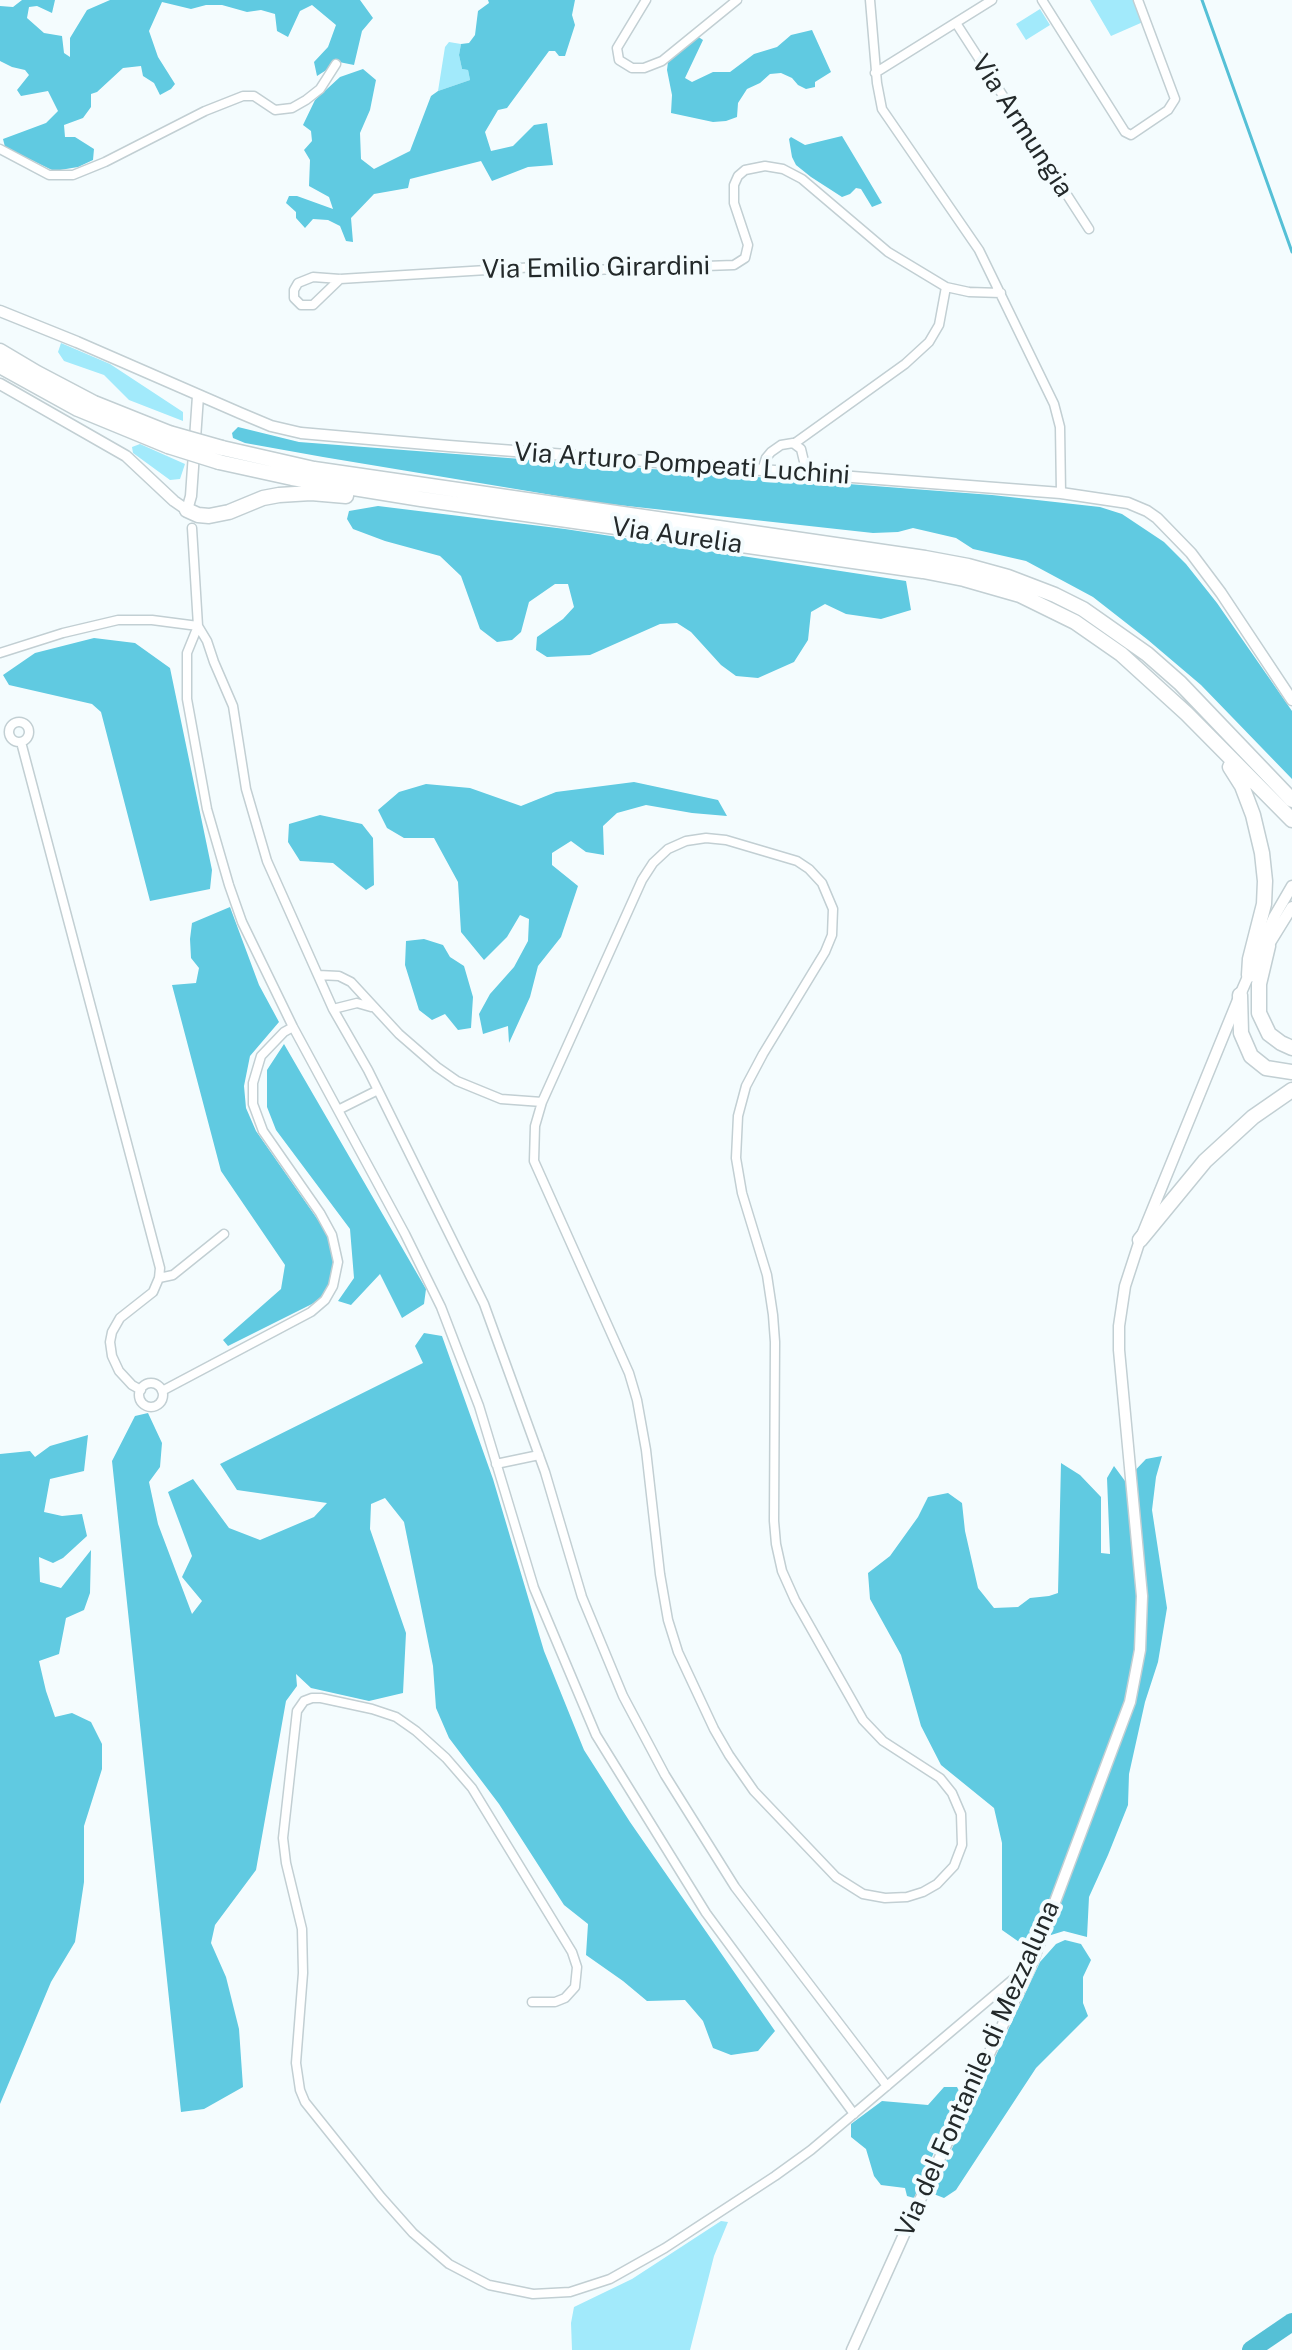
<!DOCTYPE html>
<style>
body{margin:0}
canvas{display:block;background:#f4fcfe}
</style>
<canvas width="1292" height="2350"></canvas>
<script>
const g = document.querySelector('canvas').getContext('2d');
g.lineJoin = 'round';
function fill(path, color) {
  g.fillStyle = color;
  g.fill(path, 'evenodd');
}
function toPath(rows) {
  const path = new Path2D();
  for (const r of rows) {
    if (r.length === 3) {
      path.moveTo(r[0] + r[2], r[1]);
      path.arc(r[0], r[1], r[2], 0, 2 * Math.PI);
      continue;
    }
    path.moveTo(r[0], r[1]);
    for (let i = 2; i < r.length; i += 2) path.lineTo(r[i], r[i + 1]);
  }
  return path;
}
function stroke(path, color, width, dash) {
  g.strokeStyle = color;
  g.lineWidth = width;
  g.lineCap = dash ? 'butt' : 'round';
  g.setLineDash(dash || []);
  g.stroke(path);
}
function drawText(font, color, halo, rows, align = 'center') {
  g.font = font + ' "Public Sans",sans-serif';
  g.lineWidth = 8;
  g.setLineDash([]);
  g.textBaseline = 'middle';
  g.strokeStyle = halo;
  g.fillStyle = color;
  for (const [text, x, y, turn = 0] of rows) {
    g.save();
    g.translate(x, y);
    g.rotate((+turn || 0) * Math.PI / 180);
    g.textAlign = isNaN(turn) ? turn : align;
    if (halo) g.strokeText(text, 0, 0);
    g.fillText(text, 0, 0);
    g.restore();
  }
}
fill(toPath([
 [1090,0,1134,0,1143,22,1111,36],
 [1040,9,1050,25,1026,40,1016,24],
 [449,42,461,44,459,55,462,69,468,70,470,80,438,91,445,47],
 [61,343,110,364,183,412,183,421,129,400,104,375,64,361,58,352],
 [140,444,185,464,180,479,170,480,133,453,132,447],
 [721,2221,728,2222,714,2256,690,2350,572,2350,571,2323,574,2307,632,2279]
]), '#a2eafb');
fill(toPath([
 [22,0,55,0,52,13,37,6,29,7,27,18,44,33,62,36,64,53,70,57,70,38,87,10,110,0,360,0,373,18,362,31,354,65,339,62,317,76,314,62,328,47,336,25,312,5,300,11,288,37,277,31,275,14,261,10,247,12,222,5,206,5,191,9,162,2,149,31,158,57,175,84,171,89,160,95,154,83,143,76,141,66,123,68,97,92,91,94,91,107,83,118,64,125,65,137,75,137,94,149,93,160,78,167,54,171,5,147,3,139,46,123,58,111,48,91,21,96,17,90,29,75,25,70,12,67,0,61,0,6,13,7],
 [488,0,575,0,572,15,575,25,565,56,559,56,555,51,549,51,507,108,498,110,485,132,491,151,513,146,534,125,547,123,553,165,528,167,492,181,481,161,410,179,408,188,374,194,351,218,353,242,346,241,340,226,328,220,313,219,305,228,296,218,296,212,286,203,289,196,297,196,333,209,329,197,309,186,310,160,304,150,312,141,311,131,303,125,315,100,340,77,363,69,376,80,370,110,360,133,361,159,374,169,410,151,431,96,438,91,470,80,468,70,462,69,459,55,461,44,469,43,475,35,478,11,489,3],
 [812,30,831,72,815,82,815,87,806,89,798,85,792,78,781,73,770,74,760,83,747,89,738,103,737,117,726,121,713,122,671,113,672,95,667,70,668,62,690,39,697,36,703,40,685,78,692,82,713,72,730,72,754,54,777,47,791,35],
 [842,136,860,166,882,203,872,207,861,189,856,188,850,194,842,197,811,177,796,165,792,157,789,139,791,137,805,145],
 [238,427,299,442,992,495,1100,507,1122,514,1164,542,1186,564,1217,603,1292,711,1292,779,1201,685,1148,640,1093,597,1026,561,973,549,956,538,913,528,898,532,873,533,600,503,323,457,245,443,233,438,232,433],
 [378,506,565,529,906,581,911,610,881,619,846,614,825,604,811,612,808,640,794,662,758,678,736,676,721,665,691,632,677,623,660,624,590,655,547,657,536,650,537,637,563,619,574,607,568,584,555,584,529,602,521,632,512,640,497,642,480,629,461,576,440,556,385,541,353,529,347,519,349,511],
 [94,638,135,643,170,668,212,870,210,889,150,901,101,712,92,704,9,685,3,675,35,653],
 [634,782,718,800,727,816,692,813,646,805,617,813,603,826,604,855,586,852,571,841,552,853,552,865,578,886,561,937,538,966,530,997,509,1043,508,1026,483,1034,479,1014,490,994,514,967,528,941,529,919,520,915,507,937,484,960,461,932,458,882,434,838,404,838,387,828,378,810,399,792,426,784,470,788,521,806,556,792],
 [320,815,362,824,373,838,374,885,366,890,333,863,300,861,288,842,289,824],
 [230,907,259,985,279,1022,250,1056,244,1086,246,1108,256,1131,325,1230,333,1249,333,1263,330,1284,318,1301,228,1346,223,1340,281,1289,285,1265,221,1171,172,985,196,983,199,968,191,958,190,939,192,923],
 [424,939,443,945,450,957,464,966,473,997,471,1028,458,1030,445,1014,432,1020,419,1010,405,965,406,941],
 [284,1044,426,1289,424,1304,402,1318,380,1274,351,1305,338,1301,354,1278,350,1229,276,1130,267,1107,267,1070],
 [424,1333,442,1336,493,1479,544,1651,584,1750,630,1822,775,2031,758,2051,731,2055,713,2048,703,2021,685,2000,647,2001,623,1981,586,1955,588,1924,564,1905,499,1804,449,1738,436,1708,433,1666,404,1522,385,1498,371,1504,370,1529,406,1633,403,1693,369,1701,311,1688,296,1674,297,1686,286,1701,256,1870,215,1925,211,1943,226,1977,239,2029,243,2087,204,2109,181,2112,112,1461,135,1416,148,1413,162,1443,160,1467,149,1482,158,1524,192,1614,202,1601,182,1577,192,1556,168,1492,193,1479,229,1528,260,1540,314,1517,327,1503,237,1490,220,1464,423,1363,415,1346],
 [88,1435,84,1471,50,1479,44,1512,62,1516,82,1514,87,1536,63,1558,53,1563,39,1557,40,1582,61,1588,91,1550,90,1593,84,1610,66,1618,59,1654,39,1661,46,1691,55,1717,72,1713,91,1722,102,1744,102,1769,84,1826,84,1882,75,1942,51,1982,0,2104,0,1454,30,1451,35,1457,50,1446],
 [1162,1456,1156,1477,1152,1510,1167,1608,1158,1662,1145,1702,1129,1774,1128,1805,1108,1855,1089,1897,1087,1937,1064,1931,1022,1944,1002,1930,1002,1843,994,1808,941,1765,921,1726,901,1655,870,1599,868,1573,890,1556,918,1517,928,1497,948,1493,962,1503,965,1531,978,1588,994,1608,1018,1607,1030,1598,1049,1596,1058,1593,1061,1463,1080,1475,1101,1497,1101,1553,1110,1554,1107,1478,1114,1466,1125,1481,1146,1459],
 [1065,1940,1081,1944,1091,1960,1083,1977,1083,2003,1088,2016,1036,2068,956,2190,944,2198,931,2193,1040,1962,1056,1944],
 [944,2087,957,2087,960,2093,914,2198,907,2196,905,2188,881,2185,874,2176,866,2149,851,2137,851,2124,882,2101,928,2105]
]), '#60cae1');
stroke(toPath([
 [1202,0,1292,252]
]), '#55c0d6', 3);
stroke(toPath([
 [1251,2350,1292,2322]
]), '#55c0d6', 18);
const minor = toPath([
 [646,0,617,48,619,60,632,68,644,68,662,61,737,0],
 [870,0,877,83,882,109,979,250,1054,404,1060,427,1061,493],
 [1042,0,1125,132,1131,135,1168,110,1175,99,1138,0],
 [956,23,1089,229],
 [875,73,992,0],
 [0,149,49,175,73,175,105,162,205,111,243,96,254,96,275,110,292,108,306,100,320,89,336,64],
 [340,279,313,305,301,305,294,298,294,290,298,283,313,277,340,279,536,267,591,270,734,265,745,258,748,245,734,203,734,185,738,176,745,170,765,166,783,169,802,179,888,252,946,287,969,292,1001,293],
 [795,443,905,364,929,342,939,325,946,287],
 [762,470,766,458,771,452,781,445,793,443,801,449,807,474],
 [192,528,198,626,187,653,187,699,207,809,229,885,242,922,293,1027,405,1234,441,1307,479,1406,534,1588,596,1735,706,1913,854,2114],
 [0,653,63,633,118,620,152,620,198,626,207,641,214,662,233,706,246,789,267,861,333,1009,368,1070,484,1304,545,1472,582,1597,623,1696,665,1775,735,1887,887,2086],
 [19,732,10],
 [21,742,160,1268,159,1278,153,1292,120,1318,112,1332,110,1342,112,1356,119,1371,132,1385,141,1390],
 [706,838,726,840,797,861,809,869,822,883,833,909,832,935,825,952,763,1054,746,1086,738,1116,736,1158,742,1193,767,1275,773,1315,775,1342,774,1521,776,1544,782,1571,795,1600,863,1720,883,1741,940,1778,952,1793,961,1814,962,1845,954,1866,937,1884,923,1892,907,1897,885,1898,863,1894,836,1877,754,1791,729,1755,714,1729,678,1652,668,1620,660,1574,646,1450,637,1400,629,1373,534,1161,535,1126,542,1102,642,880,653,863,668,849,686,841,706,838],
 [318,975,339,976,351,982,399,1034,437,1067,457,1081,501,1099,542,1102],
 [333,1009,357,1003,371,1007],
 [338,1110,378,1090],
 [159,1278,173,1275,224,1234],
 [151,1395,12],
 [162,1391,311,1312,325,1300,333,1286,338,1262,332,1235,320,1213,263,1131,253,1104,253,1083,261,1056,284,1032,293,1027],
 [496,1464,539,1455],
 [532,2002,555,2002,565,1998,575,1987,577,1967,572,1952,472,1788,446,1758,416,1731,396,1717,372,1709,321,1698,312,1698,304,1701,297,1711,283,1838,286,1863,302,1929,303,1973,296,2063,300,2090,305,2102,381,2197,413,2233,449,2264,489,2285,533,2294,570,2292,610,2279,665,2248,775,2176,811,2150,1031,1964]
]);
const tertiary = toPath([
 [0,311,77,342,240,413,271,426,301,433,449,446,1061,493,1128,503,1147,511,1157,518,1191,553,1221,593,1292,700],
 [0,384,126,456,174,501,187,510,191,496,198,396],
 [1266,949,1292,907],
 [852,2350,911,2219,1032,1963,1130,1702,1140,1650,1142,1596,1119,1350,1119,1326,1125,1286,1140,1240,1240,995,1274,917,1292,886]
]);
const trunk = toPath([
 [0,351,37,373,94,403,169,433],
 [0,366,78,409,168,446],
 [222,448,314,469,925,558,968,566,1008,577,1055,595,1083,609,1147,654,1180,683,1292,800],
 [219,462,292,478,421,499,923,571,964,579,1020,595,1075,622,1121,654,1187,714,1292,820],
 [187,510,198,515,209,516,229,512,263,498,279,495,311,493,346,496],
 [1230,767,1242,786,1253,815,1262,853,1265,881,1264,904,1250,959,1249,975],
 [1268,946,1259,984,1259,1013,1269,1034,1281,1043,1292,1048],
 [1240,995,1241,1033,1251,1056,1266,1068,1292,1072],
 [1140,1240,1205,1161,1253,1117,1292,1090]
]);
stroke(minor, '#c2cfd3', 11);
stroke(tertiary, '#c2cfd3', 13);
stroke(trunk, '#c2cfd3', 17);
stroke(minor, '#fff', 8);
stroke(tertiary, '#fff', 10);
stroke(trunk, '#fff', 14);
const trunkBridge = toPath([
 [169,433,222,448],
 [168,446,219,462]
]);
stroke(trunkBridge, '#c2cfd3', 17, []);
stroke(trunkBridge, '#fff', 14);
drawText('26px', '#23292a', '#f4fcfe', [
 ["Via Armungia",1022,126,57],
 ["Via Emilio Girardini",596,268,-1],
 ["Via Arturo Pompeati Luchini",682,464,4],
 ["Via Aurelia",677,536,8],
 ["Via del Fontanile di Mezzaluna",978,2069,-66]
]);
</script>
